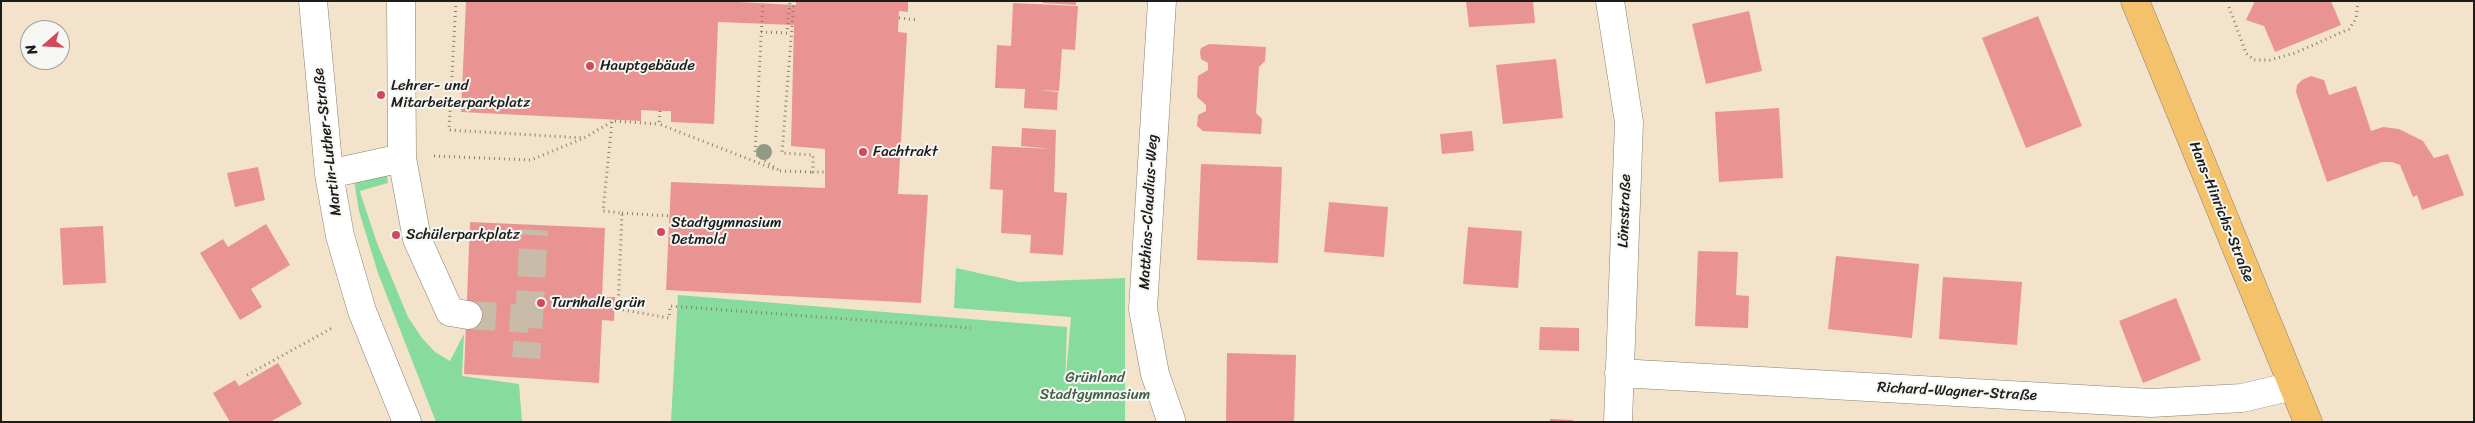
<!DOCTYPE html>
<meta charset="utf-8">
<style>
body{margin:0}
#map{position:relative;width:2475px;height:423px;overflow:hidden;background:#f3e3cb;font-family:Sriracha,sans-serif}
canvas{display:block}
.frame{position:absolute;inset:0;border:2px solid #1c1c1c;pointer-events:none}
.north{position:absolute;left:20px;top:20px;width:50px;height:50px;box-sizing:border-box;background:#f6f6f2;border:1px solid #9f9f9c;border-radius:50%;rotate:251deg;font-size:14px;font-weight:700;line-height:20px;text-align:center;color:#1c1c1c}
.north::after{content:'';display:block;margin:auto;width:18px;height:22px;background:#d1495b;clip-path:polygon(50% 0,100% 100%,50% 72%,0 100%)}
</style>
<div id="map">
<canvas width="2475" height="423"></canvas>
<div class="frame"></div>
<div class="north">N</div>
</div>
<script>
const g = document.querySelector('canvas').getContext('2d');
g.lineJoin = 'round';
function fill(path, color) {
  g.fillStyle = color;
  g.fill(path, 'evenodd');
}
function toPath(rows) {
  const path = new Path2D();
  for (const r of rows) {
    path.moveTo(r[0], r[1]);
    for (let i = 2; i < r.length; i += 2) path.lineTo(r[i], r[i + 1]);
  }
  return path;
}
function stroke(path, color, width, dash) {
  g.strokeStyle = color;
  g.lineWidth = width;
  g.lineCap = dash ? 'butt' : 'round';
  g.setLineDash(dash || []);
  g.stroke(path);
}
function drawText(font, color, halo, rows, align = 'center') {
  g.font = font + ' Sriracha,sans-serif';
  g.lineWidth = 4;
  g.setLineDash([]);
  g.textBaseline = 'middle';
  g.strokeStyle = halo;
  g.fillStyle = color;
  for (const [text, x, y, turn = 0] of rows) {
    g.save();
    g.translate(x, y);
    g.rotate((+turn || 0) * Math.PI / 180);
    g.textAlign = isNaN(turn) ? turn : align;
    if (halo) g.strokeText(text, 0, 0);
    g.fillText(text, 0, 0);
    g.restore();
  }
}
fill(toPath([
 [374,172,387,176,388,183,360,191,361,195,377,243,408,317,422,338,435,352,450,361,464,334,462,376,519,384,522,422,436,422,378,273,359,211,353,174],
 [956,268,1019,282,1125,278,1125,422,671,422,678,295,1067,327,1065,387,1071,317,954,308]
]), '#87db9d');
fill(toPath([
 [466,1,719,1,796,5,796,1,908,1,908,12,899,11,898,32,907,33,898,194,928,195,921,303,666,290,671,182,825,188,825,149,791,146,794,25,718,22,714,124,671,122,671,111,660,111,641,110,641,121,461,112],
 [1043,1,1076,1,1076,5,1043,3],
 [1466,1,1533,1,1535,23,1469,27],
 [2255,1,2331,1,2341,25,2275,52,2264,26,2246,20],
 [1013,3,1078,6,1075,50,1062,49,1059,91,1039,90,1058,92,1057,110,1024,108,1025,89,995,88,997,45,1011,46],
 [1749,11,1762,71,1706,84,1692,24],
 [2038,16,2082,126,2026,148,1982,38],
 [1209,44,1266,47,1265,61,1259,67,1256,113,1262,119,1261,134,1203,131,1197,126,1198,115,1206,111,1206,105,1197,97,1198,76,1208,70,1208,63,1201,59,1200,52,1201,48],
 [1556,59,1563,118,1503,124,1496,65],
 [2311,76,2324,80,2329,95,2356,86,2371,131,2383,127,2399,129,2423,141,2434,158,2448,154,2464,195,2422,210,2417,195,2413,197,2400,165,2392,162,2382,162,2327,182,2296,92,2297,85,2302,80],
 [1779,108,1783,178,1719,182,1715,112],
 [1022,128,1056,130,1054,192,1067,193,1063,255,1030,253,1031,235,1001,233,1003,190,990,189,992,146,1053,149,1021,146],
 [1472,131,1474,151,1442,154,1440,134],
 [1201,164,1282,167,1278,263,1197,260],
 [258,167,265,200,235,207,227,173],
 [1329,202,1388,207,1384,257,1324,252],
 [470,222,605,228,602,297,615,297,614,321,602,320,599,383,464,374],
 [266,224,290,265,251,289,262,307,240,320,200,253,223,239,228,247],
 [103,226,106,283,63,285,60,228],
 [1468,227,1522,231,1518,288,1463,284],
 [1698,251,1738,252,1736,295,1749,296,1748,328,1695,326],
 [1836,256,1919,264,1912,338,1828,329],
 [1943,277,2022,282,2017,345,1939,339],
 [2176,298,2201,360,2143,383,2119,321],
 [1540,327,1579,328,1579,351,1539,350],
 [1227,353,1296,355,1294,422,1226,422],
 [278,363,302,404,270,422,230,422,213,393,235,380,239,386],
 [1550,419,1573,420,1572,422,1550,422]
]), '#e99492');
stroke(toPath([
 [468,315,529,319,526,358],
 [529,319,534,230]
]), '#c8bba8', 28, [28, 14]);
const minor = toPath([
 [313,1,329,174,340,236,362,311,407,422],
 [1162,1,1143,309,1155,374,1171,420],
 [1610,1,1629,122,1618,422],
 [402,158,417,239,450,312,468,315],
 [329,174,402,158,401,1],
 [1619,373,2151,403,2242,398,2293,386]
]);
const major = toPath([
 [2135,1,2308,422]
]);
stroke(minor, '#888074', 29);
stroke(major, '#888074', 29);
stroke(toPath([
 [456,1,449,130,584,138],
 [763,1,755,154,780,171],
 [794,1,782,153,813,155,813,172,824,172],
 [2229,7,2246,53,2254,60,2270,60,2295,53,2349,29,2356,19,2358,1],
 [899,18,918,20],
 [761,32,787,33,790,1],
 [660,111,659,124,774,169],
 [612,122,603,211,622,213,618,309,614,309],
 [434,156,531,160,584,138,613,121,659,124],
 [780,171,813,172],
 [622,213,669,216],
 [618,309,669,318,670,306,971,328],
 [247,375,334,327]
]), '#888074', 3, [1, 4]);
stroke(minor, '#fff', 28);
stroke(major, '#f3c26a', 28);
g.fillStyle = '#919a84';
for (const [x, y] of [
 [764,152]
]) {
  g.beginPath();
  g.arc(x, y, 8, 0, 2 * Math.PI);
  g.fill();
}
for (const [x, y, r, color] of [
 [590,66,5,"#d1495b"],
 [381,95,5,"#d1495b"],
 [863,152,5,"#d1495b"],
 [661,232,5,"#d1495b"],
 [396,235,5,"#d1495b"],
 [541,303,5,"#d1495b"]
]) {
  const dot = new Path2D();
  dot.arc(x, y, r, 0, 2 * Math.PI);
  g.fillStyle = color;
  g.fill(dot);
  stroke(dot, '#f6f6f2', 2);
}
drawText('15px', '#1c1c1c', '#f6f6f2', [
 ["Hauptgebäude",600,66],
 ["Lehrer- und",391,86],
 ["Mitarbeiterparkplatz",391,103],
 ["Fachtrakt",873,152],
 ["Stadtgymnasium",671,223],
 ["Detmold",671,240],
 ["Schülerparkplatz",406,235],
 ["Turnhalle grün",551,303]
], 'left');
drawText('15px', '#1c1c1c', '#f6f6f2', [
 ["Martin-Luther-Straße",328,142,-97],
 ["Lönsstraße",1625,211,-88],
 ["Matthias-Claudius-Weg",1149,212,-87],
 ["Hans-Hinrichs-Straße",2221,212,68],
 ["Richard-Wagner-Straße",1957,392,3]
]);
drawText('15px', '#415f49', '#f6f6f2', [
 ["Grünland",1095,378],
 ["Stadtgymnasium",1095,395]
]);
</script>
